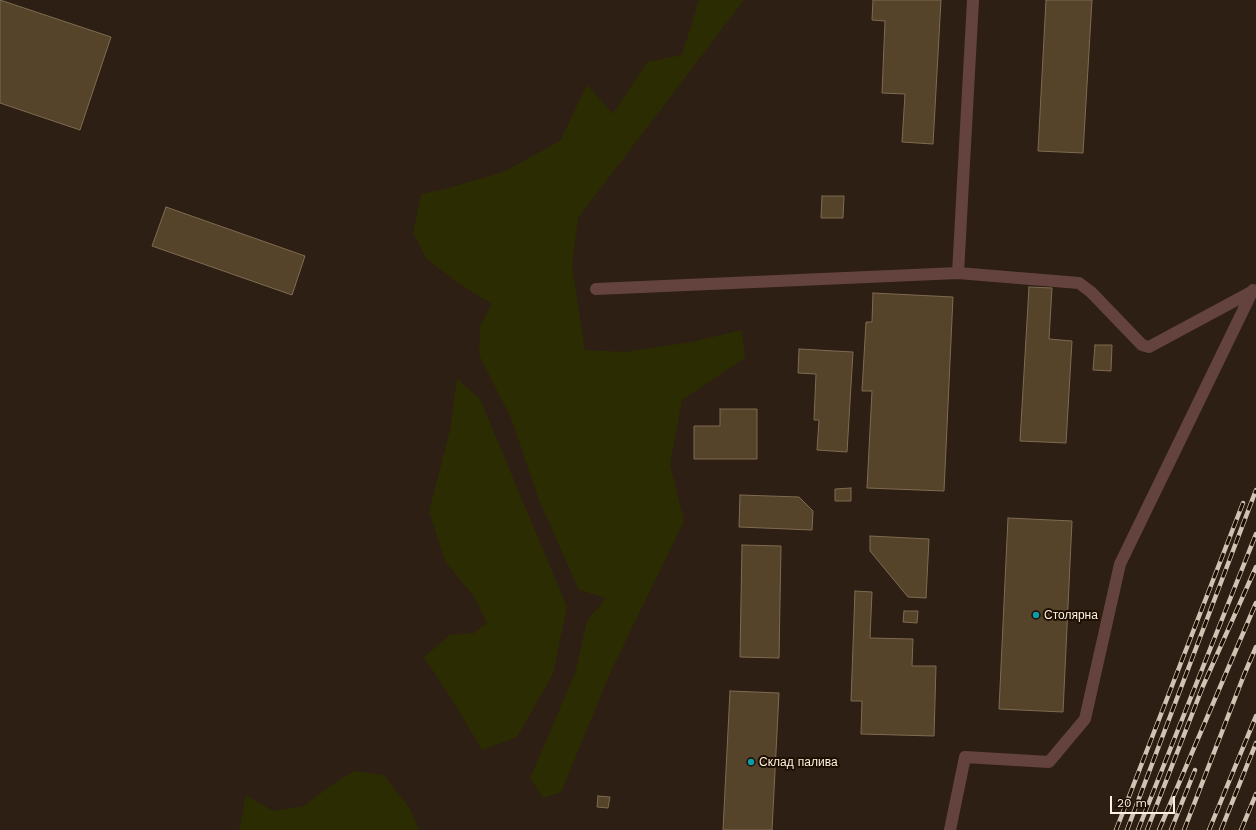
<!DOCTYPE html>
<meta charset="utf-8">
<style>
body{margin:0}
#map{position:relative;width:1256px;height:830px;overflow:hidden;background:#281701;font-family:"Work Sans",sans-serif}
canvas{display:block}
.scale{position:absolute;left:1110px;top:796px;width:65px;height:18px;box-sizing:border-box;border:2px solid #fbf0e1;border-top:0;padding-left:5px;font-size:12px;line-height:14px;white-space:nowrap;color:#fbf0e1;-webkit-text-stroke:3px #1e0e00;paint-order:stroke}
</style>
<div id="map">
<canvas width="1256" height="830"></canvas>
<div class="scale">20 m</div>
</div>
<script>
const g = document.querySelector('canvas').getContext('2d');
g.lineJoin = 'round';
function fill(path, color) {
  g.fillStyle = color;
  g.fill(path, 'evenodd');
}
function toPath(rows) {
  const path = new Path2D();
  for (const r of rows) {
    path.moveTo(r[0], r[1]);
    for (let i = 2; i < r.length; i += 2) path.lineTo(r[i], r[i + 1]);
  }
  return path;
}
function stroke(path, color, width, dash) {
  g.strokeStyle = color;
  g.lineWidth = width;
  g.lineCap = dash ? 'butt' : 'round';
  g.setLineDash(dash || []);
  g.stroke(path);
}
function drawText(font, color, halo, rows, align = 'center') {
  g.font = font + ' "Work Sans",sans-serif';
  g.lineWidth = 4;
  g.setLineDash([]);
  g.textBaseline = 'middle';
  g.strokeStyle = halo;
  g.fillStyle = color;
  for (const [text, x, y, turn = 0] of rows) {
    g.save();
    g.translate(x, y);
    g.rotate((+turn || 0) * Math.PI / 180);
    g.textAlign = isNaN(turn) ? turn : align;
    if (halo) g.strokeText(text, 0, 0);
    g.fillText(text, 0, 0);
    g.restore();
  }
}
fill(toPath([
 [0,0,1256,0,1256,830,0,830]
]), '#2d1f14');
fill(toPath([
 [699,0,744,0,578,218,572,266,585,350,625,352,691,342,742,330,745,358,682,400,670,465,684,521,612,669,561,792,543,798,530,778,575,673,587,621,606,598,579,590,539,500,511,418,479,355,480,326,492,304,458,283,427,259,413,233,421,194,449,188,503,172,560,141,587,85,613,114,647,62,682,55],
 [457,379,480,399,567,607,553,674,517,737,482,750,453,701,424,657,450,635,474,633,487,623,475,598,445,561,429,511,450,430],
 [354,771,384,775,410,809,419,830,239,830,246,795,273,811,304,806,333,784]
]), '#2b2c02');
const building = toPath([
 [0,0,111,37,80,130,0,103,0,0],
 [873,0,941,0,933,144,902,142,905,94,882,93,885,21,872,20,873,0],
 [1046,0,1092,0,1083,153,1038,151,1046,0],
 [822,196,844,196,843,218,821,218,822,196],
 [166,207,305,256,292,295,152,246,166,207],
 [1029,287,1052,288,1049,339,1072,341,1066,443,1020,441,1029,287],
 [873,293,953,297,944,491,867,488,872,391,862,391,866,322,872,322,873,293],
 [1095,345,1112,345,1111,371,1093,370,1095,345],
 [799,349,853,352,847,452,817,450,819,420,814,420,816,374,798,373,799,349],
 [720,409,757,409,757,459,694,459,694,426,720,426,720,409],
 [851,488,851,501,835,501,835,489,851,488],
 [740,495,799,497,813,511,812,530,739,527,740,495],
 [1008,518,1072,521,1063,712,999,709,1008,518],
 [870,536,929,539,926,598,908,597,870,551,870,536],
 [742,545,781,546,779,658,740,657,742,545],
 [855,591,872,592,870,638,913,639,912,666,936,666,934,736,861,734,862,701,851,701,855,591],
 [904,611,918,611,917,623,903,622,904,611],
 [730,691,779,693,772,830,723,830,730,691],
 [598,796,610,797,608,808,597,807,598,796]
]);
fill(building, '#55432a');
stroke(building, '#7f6b51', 1);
stroke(toPath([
 [958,273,973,0],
 [596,289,958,273,1079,283,1091,292,1142,345,1149,347,1253,291],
 [950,830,965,757,1049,762,1085,719,1120,564,1253,290]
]), '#64433f', 12);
const rail = toPath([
 [1116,830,1243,503],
 [1127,830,1256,490],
 [1138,830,1256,534],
 [1147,830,1203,686,1256,567],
 [1159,830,1256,603],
 [1171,830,1195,770],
 [1184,830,1244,675,1256,647],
 [1209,830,1256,716],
 [1221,830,1256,743],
 [1241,830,1256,794]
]);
stroke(rail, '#d0c3b3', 4.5);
stroke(rail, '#1e0e00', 3, [9]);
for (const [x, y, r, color] of [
 [1036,615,4,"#0f9aa8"],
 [751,762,4,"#0f9aa8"]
]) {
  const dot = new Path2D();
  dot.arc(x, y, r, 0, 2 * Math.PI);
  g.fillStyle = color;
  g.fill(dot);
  stroke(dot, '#1e0e00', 1.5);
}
drawText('12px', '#fbf0e1', '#1e0e00', [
 ["Столярна",1044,615],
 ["Склад палива",759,762]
], 'left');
</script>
